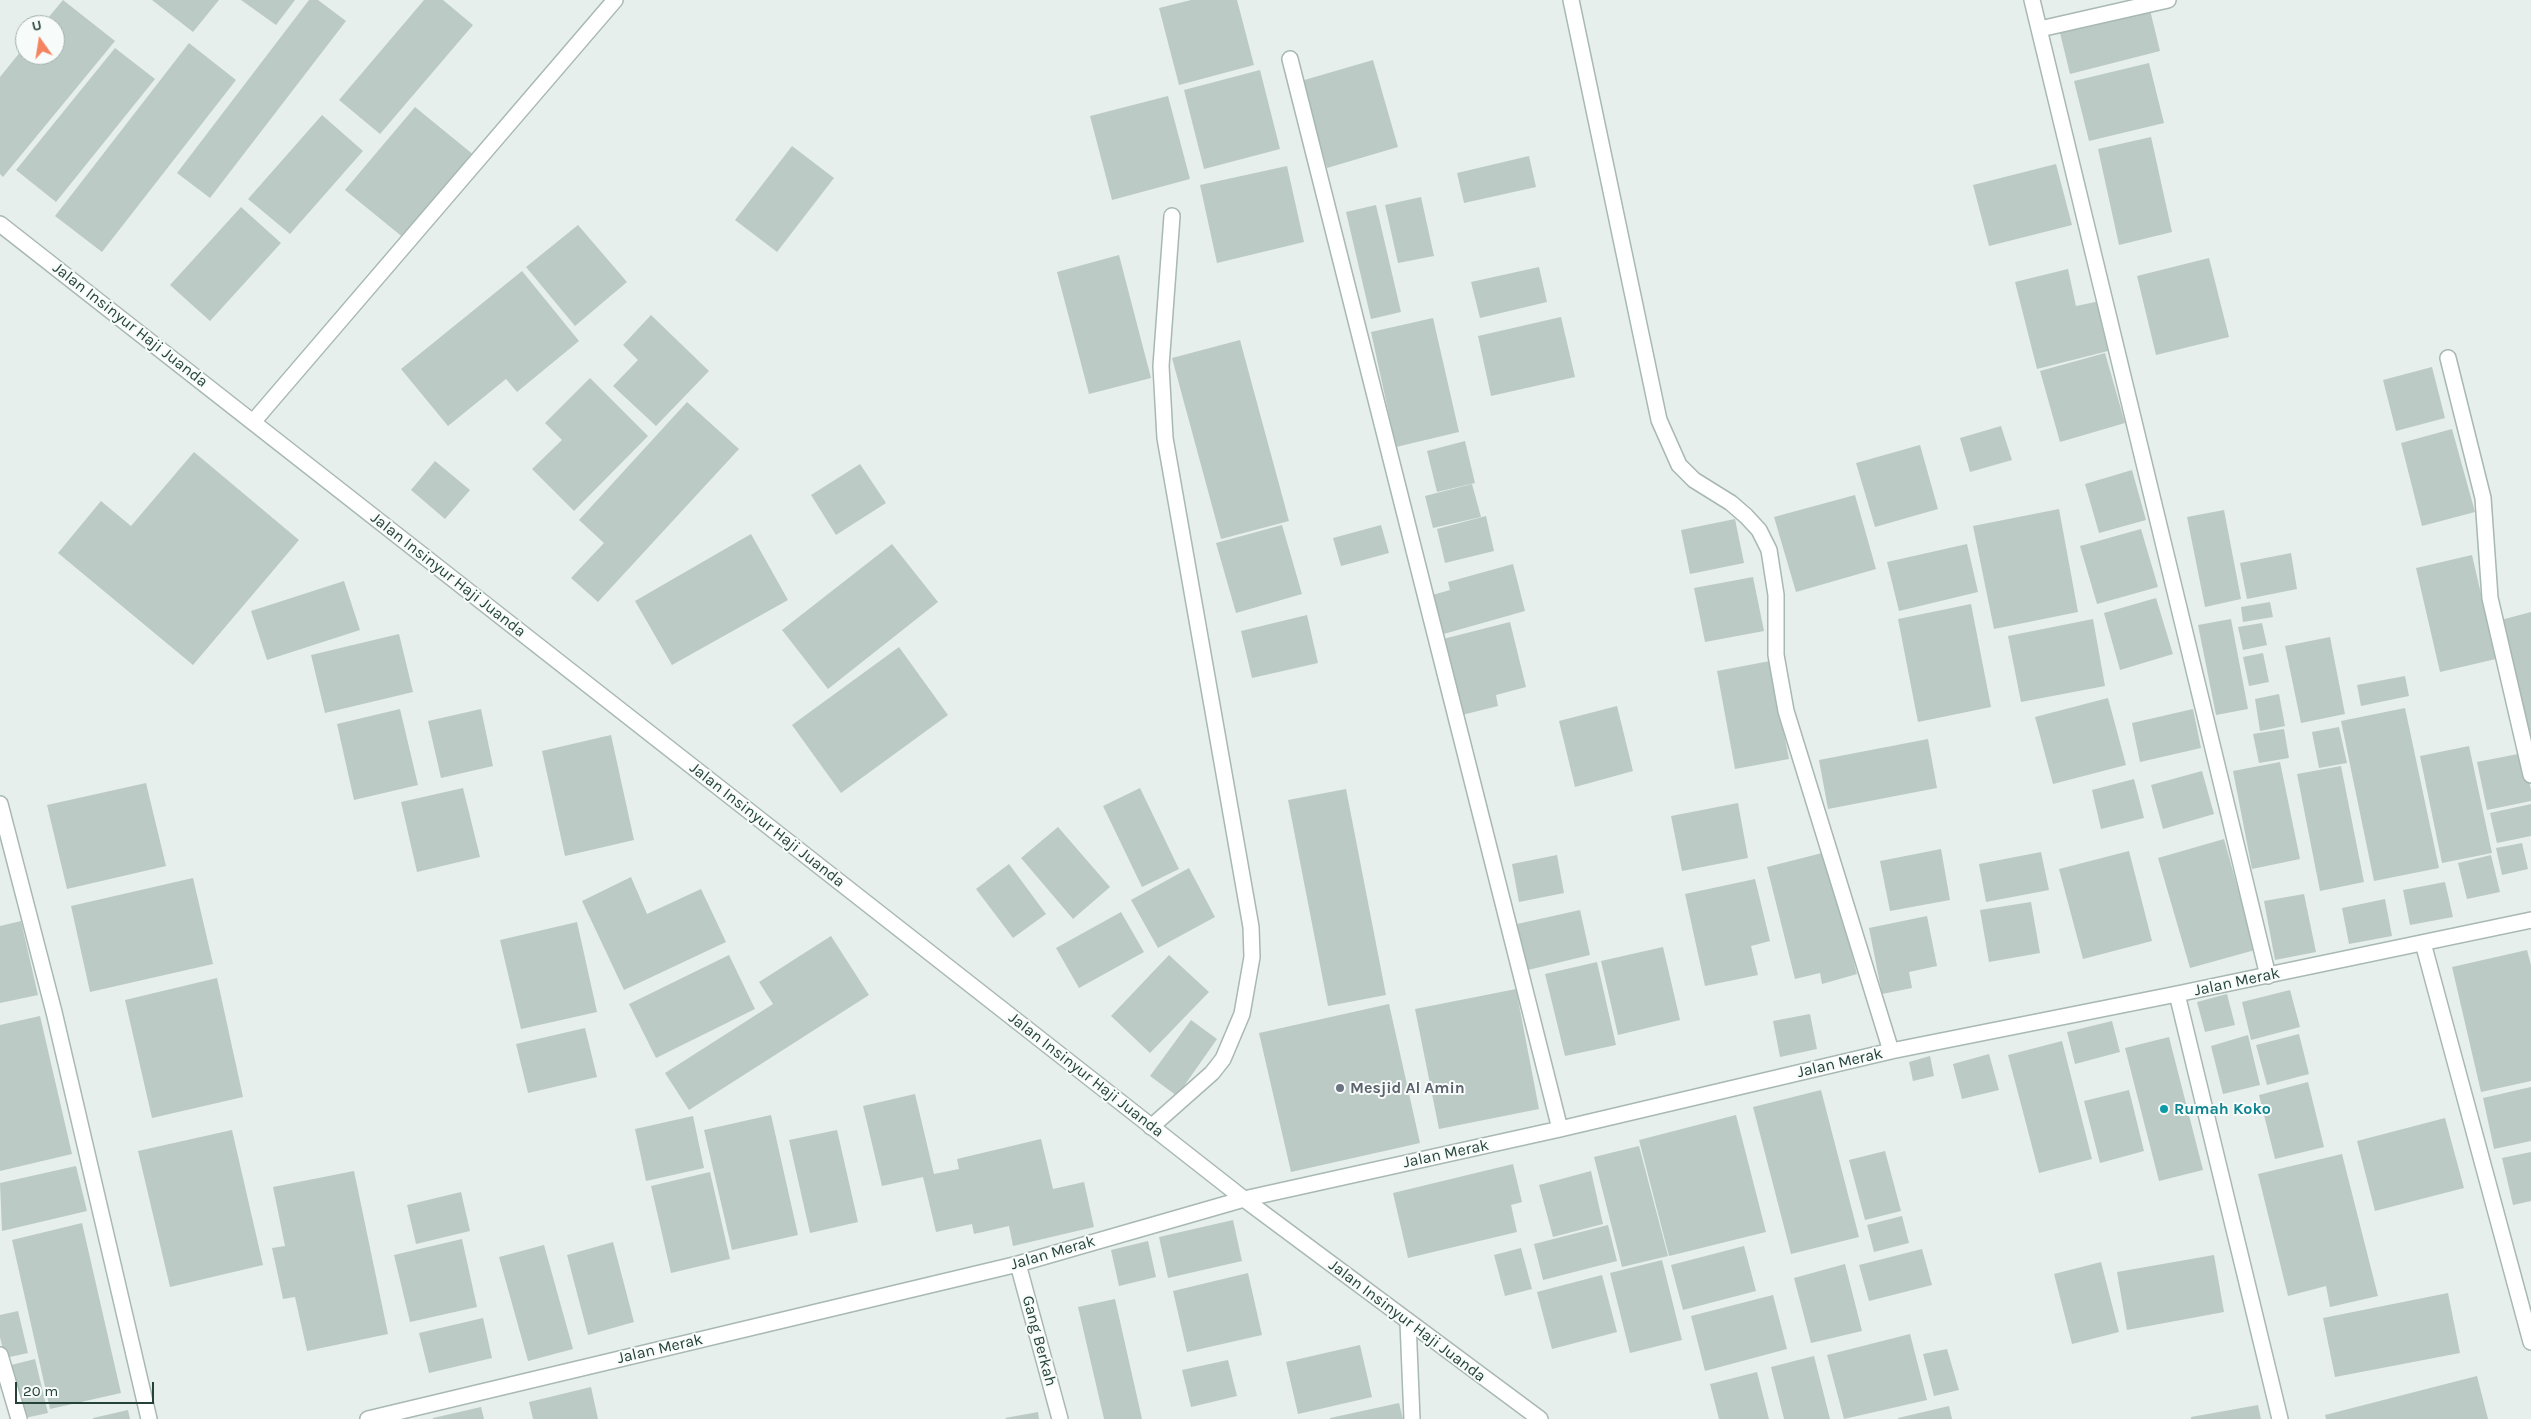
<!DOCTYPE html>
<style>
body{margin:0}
#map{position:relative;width:2531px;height:1419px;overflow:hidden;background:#e6efeb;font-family:Karla,sans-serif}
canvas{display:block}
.north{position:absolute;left:15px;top:15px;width:50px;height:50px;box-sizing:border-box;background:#f7fbf9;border:1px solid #a3b1ad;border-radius:50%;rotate:347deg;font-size:14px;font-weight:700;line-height:20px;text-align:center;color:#24423a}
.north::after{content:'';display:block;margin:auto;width:18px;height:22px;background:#f4845f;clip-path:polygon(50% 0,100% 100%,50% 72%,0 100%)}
.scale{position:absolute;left:15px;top:1382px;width:139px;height:22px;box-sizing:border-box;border:2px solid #24423a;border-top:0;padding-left:6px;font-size:15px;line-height:18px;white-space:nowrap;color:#24423a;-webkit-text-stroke:4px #f7fbf9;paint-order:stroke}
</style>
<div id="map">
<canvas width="2531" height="1419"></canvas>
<div class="north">U</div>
<div class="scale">20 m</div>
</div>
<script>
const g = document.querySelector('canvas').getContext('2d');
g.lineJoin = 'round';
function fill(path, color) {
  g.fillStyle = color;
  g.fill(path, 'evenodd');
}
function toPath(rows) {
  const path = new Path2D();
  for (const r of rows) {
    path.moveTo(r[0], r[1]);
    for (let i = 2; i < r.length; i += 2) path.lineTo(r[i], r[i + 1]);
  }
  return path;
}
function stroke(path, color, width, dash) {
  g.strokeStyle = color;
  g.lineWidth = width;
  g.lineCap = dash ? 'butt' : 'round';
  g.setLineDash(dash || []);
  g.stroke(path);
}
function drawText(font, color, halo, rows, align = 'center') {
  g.font = font + ' Karla,sans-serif';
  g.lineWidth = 4;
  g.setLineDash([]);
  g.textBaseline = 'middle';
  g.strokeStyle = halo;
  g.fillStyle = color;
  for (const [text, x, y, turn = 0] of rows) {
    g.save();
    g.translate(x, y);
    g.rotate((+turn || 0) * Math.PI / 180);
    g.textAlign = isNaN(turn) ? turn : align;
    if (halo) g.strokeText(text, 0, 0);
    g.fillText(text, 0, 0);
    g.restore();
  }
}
fill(toPath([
 [63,0,115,41,3,177,0,174,0,77,25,46,25,55,55,55,55,25,42,25],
 [152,0,219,0,193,32],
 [241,0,295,0,276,25],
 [309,0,318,0,346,21,210,198,177,173],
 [424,0,443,0,473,25,380,134,339,100],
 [1191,0,1237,0,1254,65,1179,85,1159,8],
 [2150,10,2160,51,2070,74,2060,33],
 [189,43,236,80,102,252,55,216],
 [115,48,155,79,56,202,16,170],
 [1373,60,1398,147,1327,168,1301,81],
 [2149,63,2164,123,2089,141,2074,81],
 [1260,70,1280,149,1204,169,1184,90],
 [1168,96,1190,179,1112,200,1090,116],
 [415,107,475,156,405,239,345,190],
 [322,115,363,151,290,234,248,199],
 [2151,137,2172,232,2119,245,2098,149],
 [792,146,834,178,777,252,735,220],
 [1529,156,1536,187,1464,203,1457,173],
 [2056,164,2072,225,1989,246,1973,185],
 [1287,166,1304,242,1217,263,1200,185],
 [1421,197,1434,256,1398,263,1385,205],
 [1376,205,1401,312,1371,319,1346,212],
 [241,207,281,243,210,321,170,285],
 [578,225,627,282,575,326,526,267],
 [1119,255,1151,378,1089,394,1057,272],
 [2209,258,2229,337,2156,355,2137,276],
 [1539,267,1547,302,1480,318,1471,282],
 [2068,269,2076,306,2100,301,2112,350,2037,369,2015,282],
 [522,271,579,341,517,392,506,379,448,426,401,369],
 [651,315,709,371,656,426,613,386,638,360,623,345],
 [1561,317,1575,377,1491,396,1478,336],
 [1433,318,1459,432,1396,447,1371,332],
 [1240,340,1289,521,1221,539,1172,358],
 [2105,353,2125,423,2060,442,2040,371],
 [2432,367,2445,418,2396,431,2383,380],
 [590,378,648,436,574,511,532,469,562,440,545,423],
 [687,402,739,449,598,602,571,578,604,543,579,520],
 [2001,426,2012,460,1970,472,1960,438],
 [2452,429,2475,512,2422,526,2401,443],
 [1465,441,1475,483,1437,492,1427,451],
 [1920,445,1938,509,1875,527,1856,463],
 [194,452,299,540,193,665,58,553,101,501,131,526],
 [435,461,470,490,445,519,411,490],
 [860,464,886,503,836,535,811,495],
 [2132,470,2146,520,2099,533,2085,484],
 [1472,484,1481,517,1433,528,1425,496],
 [1855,495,1876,569,1796,592,1774,517],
 [2059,509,2078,612,1994,629,1973,526],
 [2224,510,2241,599,2205,607,2187,517],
 [1486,516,1494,551,1445,563,1437,529],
 [1735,519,1744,563,1690,574,1681,530],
 [1282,525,1302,594,1236,613,1216,543],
 [1381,525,1389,553,1341,566,1333,538],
 [2141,529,2158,587,2097,604,2080,546],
 [751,534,788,600,672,665,635,601],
 [892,544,938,602,828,689,782,630],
 [1967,544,1978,592,1899,611,1887,562],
 [2291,553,2297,589,2247,599,2240,563],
 [2472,555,2496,659,2440,672,2416,568],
 [1513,564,1525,611,1440,635,1429,596,1450,590,1448,582],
 [1753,577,1764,631,1705,642,1694,588],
 [344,581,360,630,267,660,251,611],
 [2156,598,2173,654,2120,670,2104,613],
 [2270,602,2273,617,2243,622,2241,607],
 [1971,604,1991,707,1918,722,1898,619],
 [2531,612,2531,748,2497,621],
 [1307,615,1318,663,1252,678,1241,631],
 [2093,619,2105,686,2021,702,2008,636],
 [2231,619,2248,709,2216,715,2198,625],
 [1510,622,1526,687,1496,695,1498,706,1462,715,1443,639],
 [2262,623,2267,645,2243,650,2238,627],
 [399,634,413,692,325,713,311,655],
 [2330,637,2345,714,2301,723,2285,646],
 [899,647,948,715,841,793,792,725],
 [2263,653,2269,682,2249,686,2243,657],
 [1770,661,1789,759,1735,769,1717,671],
 [2405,676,2409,696,2361,706,2357,685],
 [2279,694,2285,726,2260,731,2255,699],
 [2108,698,2126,765,2053,784,2035,717],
 [1617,706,1633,771,1575,787,1559,721],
 [2405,708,2439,868,2374,881,2341,721],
 [400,709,418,785,354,800,337,724],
 [481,709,493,766,441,778,428,721],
 [2193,709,2201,748,2140,762,2132,723],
 [2339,727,2347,763,2319,768,2312,732],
 [2284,729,2289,758,2259,763,2253,734],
 [611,735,634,840,565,856,542,751],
 [1928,739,1937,788,1828,809,1819,760],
 [2469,746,2492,853,2442,863,2420,756],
 [2523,753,2531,790,2531,801,2487,810,2477,762],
 [2280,762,2300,859,2252,869,2233,771],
 [2341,766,2364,882,2320,891,2297,774],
 [2202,771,2214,814,2163,829,2151,785],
 [2134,779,2144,818,2101,829,2092,790],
 [146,783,166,866,67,889,47,805],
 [463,788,480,857,417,872,401,802],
 [1140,788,1179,869,1142,887,1103,806],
 [1346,789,1386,995,1328,1006,1288,800],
 [1738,803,1748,858,1682,871,1671,816],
 [2531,804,2531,836,2497,843,2490,813],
 [1058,827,1110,887,1073,919,1021,858],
 [2224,839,2255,950,2190,968,2158,858],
 [2522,843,2528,869,2502,875,2496,848],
 [1941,849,1950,900,1890,911,1880,861],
 [2129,851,2152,941,2083,959,2059,869],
 [1826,852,1857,974,1822,984,1820,973,1795,979,1767,867],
 [2041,852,2049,890,1986,902,1979,864],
 [1557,855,1564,893,1519,902,1512,864],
 [2491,855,2500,892,2467,899,2458,863],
 [1009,864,1046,914,1013,938,976,889],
 [1189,868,1215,917,1158,948,1131,900],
 [631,877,647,914,701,889,726,942,624,990,582,901],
 [193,878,213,964,90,992,71,906],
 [1755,879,1770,941,1751,946,1758,975,1705,986,1685,894],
 [2445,882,2453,917,2410,925,2403,890],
 [2304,894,2316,952,2275,960,2264,901],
 [2385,899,2392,936,2349,944,2342,908],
 [2031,902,2040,953,1989,962,1980,910],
 [1580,910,1590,955,1528,970,1517,924],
 [1121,912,1144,952,1079,988,1056,948],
 [1927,916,1937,966,1909,972,1912,988,1882,994,1869,928],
 [21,921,38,995,0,1003,0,926],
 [577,922,597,1012,521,1029,500,940],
 [831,936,869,995,689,1110,665,1073,773,1004,759,982],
 [1663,947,1680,1020,1618,1035,1601,961],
 [2527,950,2531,965,2531,1081,2481,1092,2452,967],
 [729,955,755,1009,656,1058,629,1004],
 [1169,955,1209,992,1150,1053,1111,1016],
 [1597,962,1616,1045,1565,1056,1545,974],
 [217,978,243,1097,152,1118,125,1000],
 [1516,989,1539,1109,1439,1129,1415,1009],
 [2290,990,2300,1027,2251,1040,2242,1002],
 [2227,994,2235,1025,2205,1032,2197,1002],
 [1389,1004,1420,1143,1291,1172,1259,1033],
 [1810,1014,1817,1049,1780,1057,1773,1021],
 [40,1016,72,1154,0,1171,0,1025],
 [1191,1020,1217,1039,1177,1096,1150,1076],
 [2112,1021,2120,1052,2075,1064,2067,1032],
 [585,1028,597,1077,528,1093,516,1044],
 [2299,1034,2309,1074,2267,1085,2256,1045],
 [2248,1035,2260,1085,2223,1094,2211,1046],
 [2169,1037,2203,1170,2159,1181,2125,1048],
 [2062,1041,2092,1159,2039,1173,2008,1055],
 [1989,1054,1999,1090,1962,1099,1953,1064],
 [1930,1056,1934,1076,1913,1081,1909,1062],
 [2308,1082,2324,1147,2275,1159,2259,1095],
 [2531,1087,2531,1141,2494,1149,2483,1098],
 [1821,1090,1859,1237,1791,1254,1753,1107],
 [2129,1090,2144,1151,2100,1163,2084,1101],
 [915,1094,934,1174,959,1169,957,1159,1041,1139,1053,1189,1084,1182,1094,1227,1013,1246,1009,1226,974,1234,972,1224,936,1232,923,1177,882,1186,863,1106],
 [771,1115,798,1235,732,1250,704,1130],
 [1736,1115,1766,1232,1669,1256,1639,1140],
 [693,1116,704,1168,646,1181,635,1129],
 [2445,1118,2464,1188,2375,1211,2357,1141],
 [232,1130,263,1265,170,1287,138,1151],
 [837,1130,858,1222,810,1233,789,1140],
 [1639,1146,1668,1256,1622,1267,1594,1157],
 [1885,1151,1901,1211,1865,1220,1849,1160],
 [2531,1152,2531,1201,2513,1205,2502,1158],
 [2342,1154,2378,1296,2330,1307,2326,1286,2288,1296,2258,1174],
 [1513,1164,1522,1202,1511,1205,1517,1232,1408,1258,1393,1193],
 [76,1166,87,1211,2,1231,0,1183],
 [354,1171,388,1334,307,1351,295,1297,283,1299,272,1248,285,1246,273,1187],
 [1591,1171,1603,1224,1553,1237,1539,1185],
 [710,1172,730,1259,671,1273,651,1186],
 [461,1192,470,1231,416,1244,407,1205],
 [1902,1216,1909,1243,1874,1252,1867,1225],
 [1233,1220,1242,1261,1168,1278,1159,1237],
 [82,1223,121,1393,50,1409,12,1240],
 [1608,1225,1617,1261,1543,1280,1534,1244],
 [462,1239,477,1307,410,1322,394,1255],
 [1148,1241,1156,1277,1119,1286,1111,1250],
 [613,1242,634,1322,588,1335,567,1255],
 [544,1245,573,1349,528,1361,499,1257],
 [1744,1246,1756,1291,1683,1310,1671,1265],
 [1521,1248,1532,1289,1505,1296,1494,1255],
 [1922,1249,1932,1285,1869,1301,1859,1265],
 [2214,1255,2224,1312,2127,1330,2117,1272],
 [1662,1260,1682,1340,1630,1353,1610,1273],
 [2101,1262,2119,1332,2072,1344,2054,1274],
 [1845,1264,1862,1331,1811,1343,1794,1278],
 [1248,1273,1262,1335,1187,1352,1173,1291],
 [1602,1275,1617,1332,1552,1349,1537,1292],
 [2448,1293,2460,1353,2335,1377,2323,1318],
 [1773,1295,1787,1349,1705,1371,1691,1316],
 [1115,1299,1142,1419,1104,1419,1078,1307],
 [18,1311,28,1353,5,1358,0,1337,0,1315],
 [483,1318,492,1358,429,1373,419,1333],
 [1910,1334,1927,1400,1844,1419,1827,1355],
 [1360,1345,1372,1397,1298,1414,1286,1362],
 [1947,1349,1959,1390,1934,1396,1923,1354],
 [1814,1356,1830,1419,1784,1419,1771,1367],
 [35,1359,48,1413,25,1418,11,1365],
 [1228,1360,1237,1396,1191,1407,1182,1370],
 [1757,1372,1769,1419,1719,1419,1710,1384],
 [2477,1376,2488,1419,2326,1419,2325,1415],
 [591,1387,598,1419,533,1419,529,1402],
 [1399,1403,1403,1419,1330,1419,1330,1418],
 [2258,1405,2261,1419,2191,1419,2191,1417],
 [1949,1406,1952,1419,1898,1419,1898,1418],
 [481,1407,484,1419,433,1419,433,1418],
 [128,1410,130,1419,93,1419,93,1418],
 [1038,1412,1039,1419,1006,1419,1005,1418]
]), '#bbcac4');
const service = toPath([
 [253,422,615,0],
 [1151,1127,1212,1073,1223,1059,1242,1014,1252,957,1251,927,1165,438,1161,366,1172,216]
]);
const minor = toPath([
 [1571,0,1659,420,1679,465,1694,480,1731,503,1746,516,1759,530,1769,550,1776,595,1776,655,1786,711,1891,1051],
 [2032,0,2268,976],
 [2040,29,2168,0],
 [1290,59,1560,1129],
 [2448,358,2483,498,2490,598,2531,775],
 [0,804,54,1012,149,1419],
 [2423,943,2531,1342],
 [2177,994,2280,1419],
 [1018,1264,1060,1419],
 [1408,1322,1412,1419],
 [0,1355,19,1419],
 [368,1419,1018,1264,1244,1199,1560,1129,1891,1051,2177,994,2531,920]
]);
const tertiary = toPath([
 [0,224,1244,1199,1540,1419]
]);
stroke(service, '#a8b8b2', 18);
stroke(minor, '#a8b8b2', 18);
stroke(tertiary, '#a8b8b2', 18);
stroke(service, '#fff', 15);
stroke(minor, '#fff', 15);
stroke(tertiary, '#fff', 15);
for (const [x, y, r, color] of [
 [1340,1088,5,"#6b7280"],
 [2164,1109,5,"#0f9aa8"]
]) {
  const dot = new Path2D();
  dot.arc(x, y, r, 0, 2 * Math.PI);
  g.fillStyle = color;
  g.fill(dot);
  stroke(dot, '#f7fbf9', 2);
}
drawText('16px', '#24423a', '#f7fbf9', [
 ["Jalan Insinyur Haji Juanda",130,325,38],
 ["Jalan Insinyur Haji Juanda",448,575,38],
 ["Jalan Insinyur Haji Juanda",767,825,38],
 ["Jalan Merak",2237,982,-12],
 ["Jalan Merak",1840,1063,-13],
 ["Jalan Insinyur Haji Juanda",1086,1075,38],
 ["Jalan Merak",1446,1154,-12],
 ["Jalan Merak",1053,1253,-16],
 ["Jalan Insinyur Haji Juanda",1407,1321,37],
 ["Gang Berkah",1039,1341,75],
 ["Jalan Merak",660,1349,-13]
]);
drawText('bold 16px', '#5b616d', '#f7fbf9', [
 ["Mesjid Al Amin",1350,1088]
], 'left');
drawText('bold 16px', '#0d838f', '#f7fbf9', [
 ["Rumah Koko",2174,1109]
], 'left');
</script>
